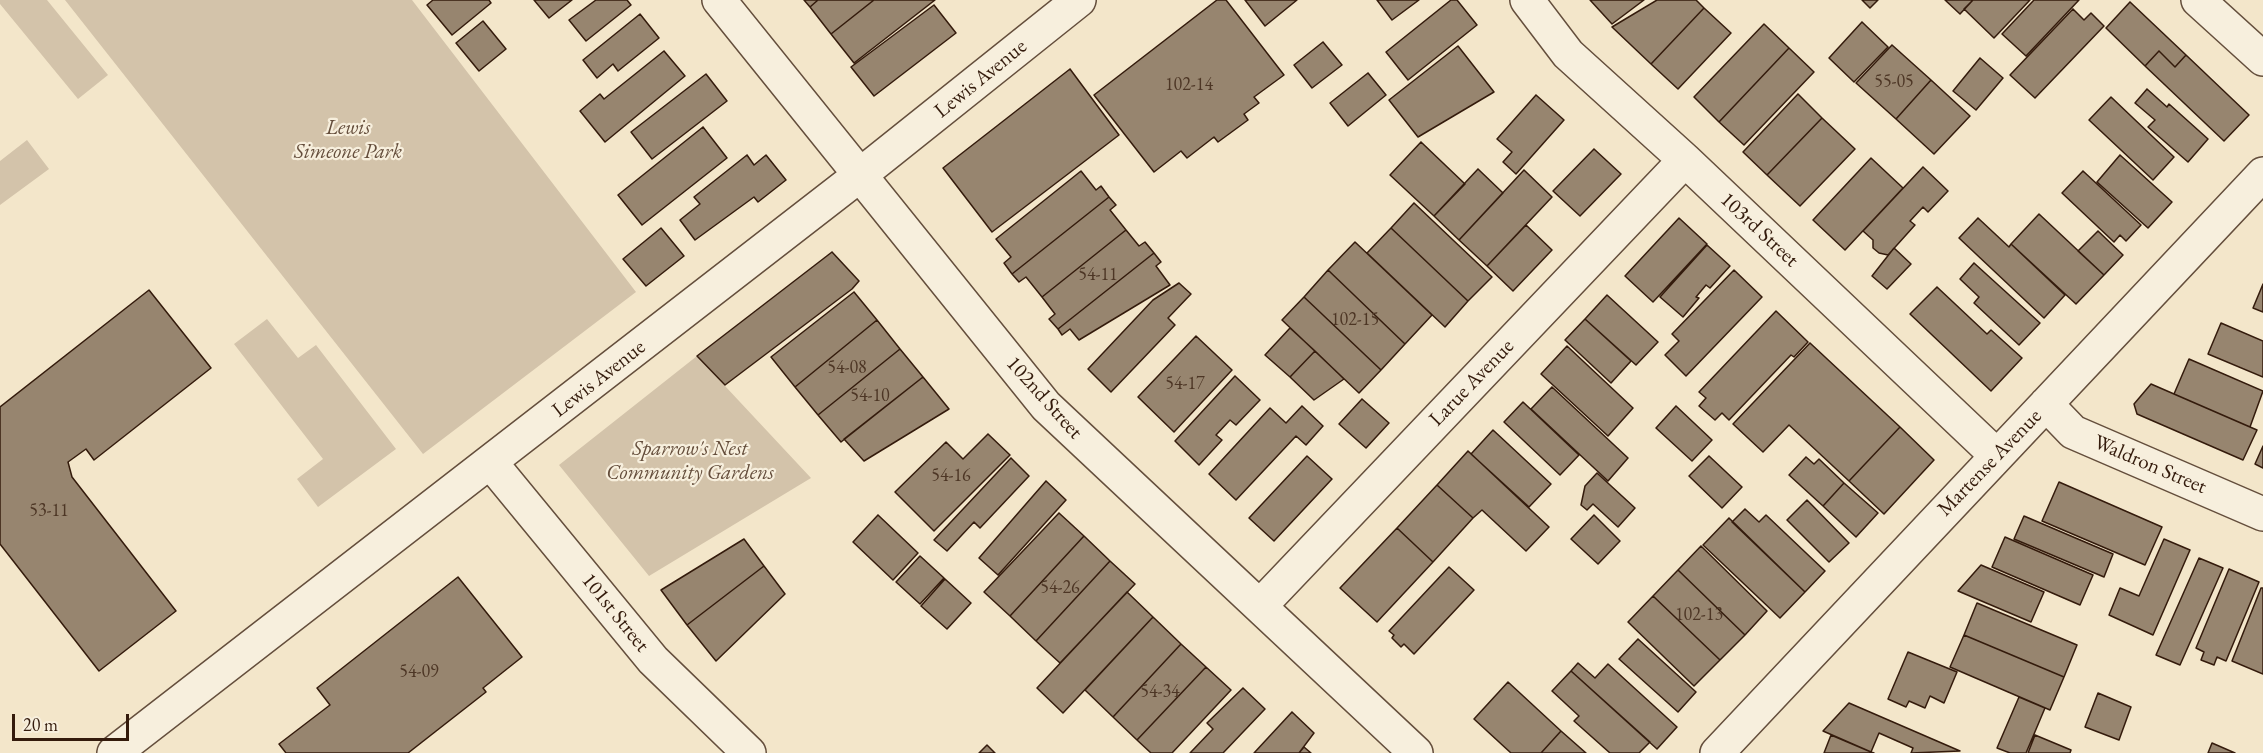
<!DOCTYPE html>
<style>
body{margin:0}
#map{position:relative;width:2263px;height:753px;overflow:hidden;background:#f3e6ca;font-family:"EB Garamond",serif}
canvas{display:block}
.scale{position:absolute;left:12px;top:714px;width:117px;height:27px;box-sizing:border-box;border:3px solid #341b0c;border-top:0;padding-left:8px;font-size:18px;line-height:21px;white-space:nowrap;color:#341b0c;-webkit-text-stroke:4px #f7efdd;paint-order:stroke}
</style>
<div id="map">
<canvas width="2263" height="753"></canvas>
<div class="scale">20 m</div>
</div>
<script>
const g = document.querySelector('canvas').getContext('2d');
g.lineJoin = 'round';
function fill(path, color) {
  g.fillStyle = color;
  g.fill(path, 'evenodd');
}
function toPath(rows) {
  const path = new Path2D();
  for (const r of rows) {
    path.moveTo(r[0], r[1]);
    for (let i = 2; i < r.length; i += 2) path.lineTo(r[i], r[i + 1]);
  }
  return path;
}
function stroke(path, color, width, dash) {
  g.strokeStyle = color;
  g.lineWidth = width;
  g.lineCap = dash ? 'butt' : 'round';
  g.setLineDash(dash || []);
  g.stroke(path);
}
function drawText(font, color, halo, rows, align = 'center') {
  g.font = font + ' "EB Garamond",serif';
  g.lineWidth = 4.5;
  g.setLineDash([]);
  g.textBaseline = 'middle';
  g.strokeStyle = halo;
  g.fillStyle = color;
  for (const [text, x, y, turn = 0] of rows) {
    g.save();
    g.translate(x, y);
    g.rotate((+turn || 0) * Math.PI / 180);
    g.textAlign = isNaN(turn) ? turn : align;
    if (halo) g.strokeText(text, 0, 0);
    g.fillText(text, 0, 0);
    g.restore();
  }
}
fill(toPath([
 [0,0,47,0,108,75,78,99,0,4],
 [65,0,412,0,636,292,423,454],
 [27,140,49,169,0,205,0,161],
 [267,319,298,358,316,345,396,449,318,507,297,479,323,459,234,344],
 [697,356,811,478,649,576,559,465]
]), '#d3c3aa');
const building = toPath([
 [433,0,489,0,491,3,452,35,427,5,433,0],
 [534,0,572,0,549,18,534,0],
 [596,0,627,0,631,5,586,41,569,20,596,0],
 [804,0,818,0,810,7,804,0],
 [818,0,874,0,831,34,810,7,818,0],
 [874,0,935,0,854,63,831,34,874,0],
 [1217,0,1226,0,1284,75,1254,97,1259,103,1244,114,1248,120,1218,142,1214,137,1187,158,1181,151,1154,172,1094,95,1217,0],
 [1245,0,1297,0,1265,26,1245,0],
 [1377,0,1419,0,1392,20,1377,0],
 [1451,0,1457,0,1477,25,1408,80,1386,52,1451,0],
 [1590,0,1644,0,1612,24,1590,0],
 [1657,0,1696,0,1704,8,1651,64,1612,27,1657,0],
 [1862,0,1878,0,1870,8,1862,0],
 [1945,0,1973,0,1960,14,1945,0],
 [1973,0,2030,0,1994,38,1964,9,1973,0],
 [2034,0,2079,0,2026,56,2002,34,2034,0],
 [2130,2,2186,55,2175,67,2159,51,2145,66,2106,28,2130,2],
 [934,5,956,33,874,96,851,67,934,5],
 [1704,8,1731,33,1678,89,1651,64,1704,8],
 [2073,9,2084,20,2091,13,2104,26,2035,98,2010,75,2073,9],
 [640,14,659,38,618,71,613,64,597,78,583,60,640,14],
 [483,21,506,49,479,71,456,43,483,21],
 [1862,22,1888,47,1854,82,1829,58,1862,22],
 [1764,24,1789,48,1719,122,1694,97,1764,24],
 [1323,42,1342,65,1312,88,1294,65,1323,42],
 [1892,45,1931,80,1896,119,1856,83,1892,45],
 [1458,46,1494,92,1418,137,1389,100,1458,46],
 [1789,48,1814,72,1744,145,1719,122,1789,48],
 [664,51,685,76,605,142,580,111,600,94,604,99,664,51],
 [2159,51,2175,67,2186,55,2249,115,2224,141,2145,66,2159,51],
 [1980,58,2003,78,1976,110,1953,91,1980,58],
 [1070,69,1119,135,992,232,943,168,1070,69],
 [1368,73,1386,95,1348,126,1330,103,1368,73],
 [706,74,727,101,652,159,631,132,706,74],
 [1931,80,1970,116,1934,154,1896,119,1931,80],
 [2147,89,2167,107,2169,104,2208,139,2188,162,2148,127,2155,120,2135,103,2147,89],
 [1798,94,1822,118,1767,175,1743,152,1798,94],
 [1536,95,1564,120,1516,174,1503,162,1512,152,1497,139,1536,95],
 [2111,97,2174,157,2153,180,2089,120,2111,97],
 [1822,118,1855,149,1800,206,1767,175,1822,118],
 [703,127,727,158,642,225,618,195,703,127],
 [1421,142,1465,184,1434,216,1390,175,1421,142],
 [1594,149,1621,174,1580,216,1553,191,1594,149],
 [747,155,754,165,766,155,786,180,758,202,754,197,695,240,680,220,700,204,694,197,747,155],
 [2120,155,2172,202,2148,228,2097,182,2120,155],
 [1871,158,1903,188,1845,250,1813,220,1871,158],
 [1923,167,1948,191,1928,212,1923,207,1910,221,1915,225,1888,255,1879,253,1873,248,1873,240,1863,231,1923,167],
 [1478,169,1503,193,1459,240,1434,216,1478,169],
 [1524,170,1552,197,1487,266,1459,240,1524,170],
 [1081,171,1096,190,1101,186,1109,197,1012,274,1004,263,1011,257,996,239,1081,171],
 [2083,171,2141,225,2126,241,2120,235,2114,242,2062,193,2083,171],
 [1109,197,1116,205,1110,210,1126,230,1042,297,1026,277,1019,282,1012,274,1109,197],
 [1414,203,1492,277,1468,301,1391,228,1414,203],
 [2039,214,2104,275,2076,304,2011,244,2039,214],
 [1679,218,1707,244,1653,302,1625,276,1679,218],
 [1978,218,2009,247,2011,244,2065,295,2044,318,1959,238,1978,218],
 [1526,225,1552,250,1513,291,1487,266,1526,225],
 [661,228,684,256,646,286,623,259,661,228],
 [1391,228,1468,301,1445,327,1367,253,1391,228],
 [1126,230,1139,246,1145,242,1154,253,1058,329,1049,319,1055,314,1042,297,1126,230],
 [2098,231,2123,255,2104,275,2078,251,2098,231],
 [1355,242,1432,315,1405,344,1328,270,1355,242],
 [1707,245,1730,266,1710,288,1706,285,1696,297,1699,298,1683,317,1660,297,1707,245],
 [1894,248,1911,264,1887,289,1872,276,1894,248],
 [832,252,859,281,852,289,725,385,697,356,832,252],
 [1154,253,1161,262,1156,266,1170,285,1079,340,1070,329,1062,335,1058,329,1154,253],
 [1974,263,2040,323,2019,345,1974,303,1979,297,1960,279,1974,263],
 [1328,270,1405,344,1381,370,1304,297,1328,270],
 [1734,270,1762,297,1686,376,1665,355,1679,341,1672,334,1734,270],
 [1179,283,1191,294,1168,318,1175,325,1111,392,1088,369,1153,300,1179,283],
 [2263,284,2263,312,2253,308,2263,284],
 [1937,287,1987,334,1991,330,2022,358,1991,391,1910,314,1937,287],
 [149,290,211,368,94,460,86,449,68,462,72,477,176,611,99,671,0,544,0,407,149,290],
 [854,292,877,320,795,387,771,357,854,292],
 [1607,295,1658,342,1636,365,1585,319,1607,295],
 [1304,297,1381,370,1359,393,1282,320,1304,297],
 [1776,311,1808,342,1794,357,1791,355,1729,420,1722,413,1715,420,1699,406,1706,398,1699,392,1776,311],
 [1585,319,1631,361,1611,383,1565,340,1585,319],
 [877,320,900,349,818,415,795,387,877,320],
 [2221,323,2263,341,2263,377,2208,354,2221,323],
 [1290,328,1315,351,1290,377,1265,355,1290,328],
 [1196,336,1232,370,1174,432,1138,397,1196,336],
 [1810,343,1900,427,1849,481,1789,425,1763,452,1733,424,1810,343],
 [1567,346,1633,408,1608,436,1541,374,1567,346],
 [900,349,923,377,841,442,818,415,900,349],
 [1315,351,1344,379,1314,400,1290,377,1315,351],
 [2189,359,2263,391,2250,427,2174,394,2189,359],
 [1235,376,1260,400,1236,425,1230,420,1216,435,1222,440,1199,465,1175,441,1235,376],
 [923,377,949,409,864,461,844,439,923,377],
 [2151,384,2257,430,2243,460,2137,414,2134,404,2151,384],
 [1552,387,1628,458,1608,481,1531,409,1552,387],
 [1362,399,1389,423,1366,448,1339,424,1362,399],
 [1523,402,1579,455,1560,475,1504,422,1523,402],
 [1302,406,1323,426,1306,445,1296,436,1236,500,1209,474,1270,408,1286,423,1302,406],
 [1676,406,1712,440,1692,461,1656,428,1676,406],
 [1900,427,1934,460,1884,514,1849,481,1900,427],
 [1493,430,1551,484,1529,507,1471,454,1493,430],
 [988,434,1010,455,934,531,895,492,946,442,963,459,988,434],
 [2263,446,2263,468,2255,464,2263,446],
 [1468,451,1549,527,1526,551,1482,510,1473,518,1437,485,1468,451],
 [1307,456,1332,479,1274,541,1249,518,1307,456],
 [1709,456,1742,487,1722,508,1689,476,1709,456],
 [1806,457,1814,464,1819,459,1844,483,1823,506,1789,475,1806,457],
 [1011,458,1029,476,980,528,974,522,947,551,934,540,1011,458],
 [1597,473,1635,508,1618,527,1593,504,1587,510,1581,505,1585,486,1597,473],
 [1046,481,1066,500,998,575,979,558,1046,481],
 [2059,482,2162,527,2145,565,2042,521,2059,482],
 [1844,483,1878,513,1856,537,1823,506,1844,483],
 [1437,485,1473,518,1433,562,1397,528,1437,485],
 [1807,500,1849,543,1829,562,1787,520,1807,500],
 [1745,509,1759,522,1766,515,1825,571,1805,592,1732,522,1745,509],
 [1059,513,1084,536,1010,616,984,592,1059,513],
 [878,515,918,553,893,580,853,542,878,515],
 [1594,515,1620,541,1598,564,1571,539,1594,515],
 [2024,516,2113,554,2104,577,2014,539,2024,516],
 [1729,518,1805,592,1780,618,1703,545,1729,518],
 [1397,528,1433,562,1377,622,1340,588,1397,528],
 [1084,536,1110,561,1036,641,1010,616,1084,536],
 [2005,537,2093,575,2080,605,1992,567,2005,537],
 [744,539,764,566,687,625,661,590,744,539],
 [2164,539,2190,550,2153,635,2109,615,2120,588,2139,596,2164,539],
 [1701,546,1767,611,1745,635,1678,570,1701,546],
 [920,556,944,578,920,604,896,582,920,556],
 [2199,558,2223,568,2180,665,2156,655,2199,558],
 [1110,561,1135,584,1060,663,1036,641,1110,561],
 [1981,565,2044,592,2031,622,1958,591,1981,565],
 [764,566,785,594,716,661,687,625,764,566],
 [1449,567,1474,590,1414,654,1404,644,1401,647,1392,638,1394,635,1389,631,1449,567],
 [2229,569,2259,582,2226,661,2217,657,2214,665,2201,660,2204,652,2196,648,2229,569],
 [1678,570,1745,635,1720,660,1653,596,1678,570],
 [458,577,522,657,483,688,486,692,408,753,286,753,279,744,330,705,317,688,458,577],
 [945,579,971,603,947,629,921,606,945,579],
 [2261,588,2263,588,2263,674,2232,661,2261,588],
 [1127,592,1153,617,1063,713,1037,688,1127,592],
 [1653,596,1720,660,1694,686,1628,622,1653,596],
 [1977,603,2077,645,2064,677,1964,635,1977,603],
 [1153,617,1181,644,1113,717,1085,690,1153,617],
 [1964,635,2064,677,2050,710,1950,667,1964,635],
 [1638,639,1696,692,1678,712,1619,659,1638,639],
 [1181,644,1206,667,1137,740,1113,717,1181,644],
 [1908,652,1957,672,1944,703,1930,696,1925,708,1909,701,1906,707,1888,699,1908,652],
 [1578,663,1595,678,1608,664,1677,727,1657,749,1571,671,1578,663],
 [1206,667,1231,690,1172,753,1151,753,1137,740,1206,667],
 [1571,671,1650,742,1639,753,1610,753,1574,721,1579,716,1552,691,1571,671],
 [1508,682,1561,731,1541,753,1511,753,1474,719,1508,682],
 [1243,688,1265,709,1223,753,1190,753,1213,729,1207,723,1243,688],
 [2098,693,2131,707,2119,740,2085,727,2098,693],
 [2019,697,2045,708,2026,753,2010,753,1997,748,2019,697],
 [1849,703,1960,751,1911,753,1913,748,1879,733,1871,752,1823,731,1849,703],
 [1292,712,1314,733,1299,753,1254,753,1292,712],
 [1561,731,1586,753,1541,753,1561,731],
 [1831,735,1871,752,1874,753,1824,753,1831,735],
 [2035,735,2071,750,2070,753,2028,753,2035,735],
 [2212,743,2235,753,2208,753,2212,743],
 [987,745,995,753,979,753,987,745],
 [1304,747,1311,753,1299,753,1304,747]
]);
fill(building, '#97856f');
stroke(building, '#341b0c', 1.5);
const minor = toPath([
 [719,0,1046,406,1416,753],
 [1527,0,1568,54,1685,160,1996,455],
 [2198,0,2263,59],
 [2046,404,2073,432,2263,514],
 [491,463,653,660,749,753],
 [1260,606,1685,160],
 [114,753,860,175,1079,0],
 [1717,753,2263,174]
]);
stroke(minor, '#644e3c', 36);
stroke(minor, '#f7efdd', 33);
drawText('18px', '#4d3625', null, [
 ["55-05",1894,82],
 ["102-14",1189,85],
 ["54-11",1098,275],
 ["102-15",1355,320],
 ["54-08",847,368],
 ["54-17",1185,384],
 ["54-10",870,396],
 ["54-16",951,476],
 ["53-11",49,511],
 ["54-26",1060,588],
 ["102-13",1699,615],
 ["54-09",419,672],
 ["54-34",1160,692]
]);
drawText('21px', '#341b0c', '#f7efdd', [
 ["Lewis Avenue",981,79,-39],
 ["103rd Street",1759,230,43],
 ["Lewis Avenue",599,379,-38],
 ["Larue Avenue",1472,383,-46],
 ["102nd Street",1044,398,48],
 ["Martense Avenue",1990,463,-46],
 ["Waldron Street",2150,465,23],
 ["101st Street",615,613,51]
]);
drawText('italic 21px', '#644d3b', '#f7efdd', [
 ["Lewis",348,128],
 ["Simeone Park",348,152],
 ["Sparrow's Nest",690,449],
 ["Community Gardens",690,473]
]);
</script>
